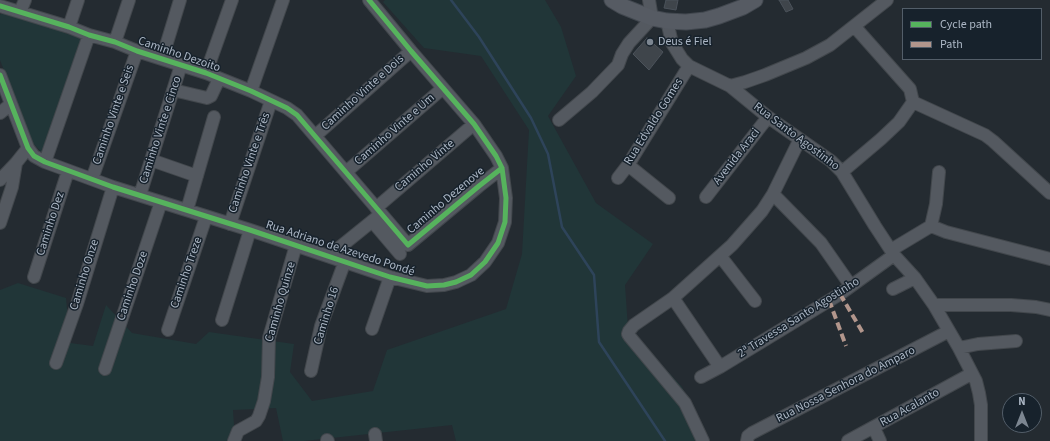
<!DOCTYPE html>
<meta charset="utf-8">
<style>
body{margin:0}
#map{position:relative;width:1050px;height:441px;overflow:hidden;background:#242b31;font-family:"Source Sans 3",sans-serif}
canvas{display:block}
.legend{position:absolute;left:902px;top:8px;width:140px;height:52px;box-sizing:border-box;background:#17222c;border:1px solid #535e69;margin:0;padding:5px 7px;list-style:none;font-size:12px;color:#acb7c5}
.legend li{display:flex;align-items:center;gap:8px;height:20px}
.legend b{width:20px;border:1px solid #535e69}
.north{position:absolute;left:1002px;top:393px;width:40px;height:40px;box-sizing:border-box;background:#17222c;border:1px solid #535e69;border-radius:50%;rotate:0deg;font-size:11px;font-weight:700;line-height:16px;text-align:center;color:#acb7c5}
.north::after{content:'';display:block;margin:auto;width:14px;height:18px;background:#7c8691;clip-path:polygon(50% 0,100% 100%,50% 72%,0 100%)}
</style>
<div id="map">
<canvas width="1050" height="441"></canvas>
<ul class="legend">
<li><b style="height:5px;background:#56b35d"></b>Cycle path</li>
<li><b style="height:5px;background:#b2968c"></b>Path</li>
</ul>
<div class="north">N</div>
</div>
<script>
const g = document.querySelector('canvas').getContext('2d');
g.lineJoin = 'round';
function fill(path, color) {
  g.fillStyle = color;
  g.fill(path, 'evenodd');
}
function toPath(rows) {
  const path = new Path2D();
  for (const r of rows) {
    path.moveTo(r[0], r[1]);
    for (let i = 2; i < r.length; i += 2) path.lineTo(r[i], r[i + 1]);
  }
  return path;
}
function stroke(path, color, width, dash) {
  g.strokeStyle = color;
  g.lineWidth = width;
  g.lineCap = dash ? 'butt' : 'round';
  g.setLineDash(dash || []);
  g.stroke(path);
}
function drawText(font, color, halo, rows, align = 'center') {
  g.font = font + ' "Source Sans 3",sans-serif';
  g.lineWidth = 3;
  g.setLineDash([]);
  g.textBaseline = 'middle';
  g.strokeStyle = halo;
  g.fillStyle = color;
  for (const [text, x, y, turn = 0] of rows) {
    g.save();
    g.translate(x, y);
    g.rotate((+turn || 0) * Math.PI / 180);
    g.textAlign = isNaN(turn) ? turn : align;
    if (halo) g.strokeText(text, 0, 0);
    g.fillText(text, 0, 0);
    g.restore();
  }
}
fill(toPath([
 [385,0,545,0,561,27,576,76,548,116,596,203,653,244,625,285,628,328,682,387,708,441,456,441,452,425,304,441,283,441,276,408,233,410,235,441,0,441,0,290,18,283,66,298,70,343,93,346,106,305,132,333,196,344,209,332,294,344,290,372,312,401,373,391,387,350,506,309,522,254,529,130,481,56,424,48,383,2],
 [1,14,12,14,85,40,44,155,31,141,0,60,0,15]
]), '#213638');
stroke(toPath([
 [451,0,479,37,531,118,548,154,562,227,594,275,599,342,665,441]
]), '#2e445a', 2.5);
const building = toPath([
 [666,0,678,0,676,10,664,8,666,0],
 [779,0,788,0,793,9,786,12,779,0],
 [647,38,663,52,649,70,633,54,647,38]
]);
fill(building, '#3f454b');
stroke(building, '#4b525a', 1);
const minor = toPath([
 [0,6,69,27,89,35,115,42,137,51,206,73,251,91,287,108,297,115,408,245,479,186,502,168],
 [20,12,25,0],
 [667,21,672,43,682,59,689,66,730,86,745,82,765,75,806,58,830,45,887,0],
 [854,26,910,89,913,102],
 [69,27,78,0],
 [115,42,129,0],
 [162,59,180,0],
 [206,73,232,0],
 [0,75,28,148,34,156,45,162,113,187,250,230,390,277,427,286,444,285,456,282,471,275,485,262,498,243,505,222,506,198,502,168,496,156,474,124,411,51,369,0],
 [730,86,768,117,831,161,842,172,875,226,894,255,915,278,934,305,959,348,976,381,979,393,981,405,981,441],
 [173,90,207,98,211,96,219,79],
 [251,91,283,0],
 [913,102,985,135,993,141,1050,193],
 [0,113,11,104],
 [559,120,592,92,618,65,622,54,629,43,652,18,649,0],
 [315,136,411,51],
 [151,160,197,176],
 [45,162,89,35],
 [628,165,669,198],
 [346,172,443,88],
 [842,172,881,139,899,122,913,102],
 [618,178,628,165,689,66],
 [92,179,137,51],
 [0,180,16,163,28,148],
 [773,194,821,243,851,286],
 [140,195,181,65],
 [706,197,768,117],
 [376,208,474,124],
 [187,210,214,117],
 [372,221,400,254],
 [0,223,12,187,16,163],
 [230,224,271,101],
 [931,226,946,232,1050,259],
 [891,250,931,226,936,204,939,172],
 [329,256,381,214],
 [721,257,755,301],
 [34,277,68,171],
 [893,289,915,278],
 [673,298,720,367],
 [934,305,1011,305,1036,307,1050,310],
 [222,320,250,230],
 [372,329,390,277],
 [168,330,206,217],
 [959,348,978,344,1016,341],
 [56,363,77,304,113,187],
 [105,369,161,202],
 [311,371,321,326,345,261],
 [701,377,720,367,840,294,894,255],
 [874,428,880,441],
 [375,434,376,441],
 [327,440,328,441],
 [234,441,238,431,256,421,259,416,264,401,268,377,269,338,296,245],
 [703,441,685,403,630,337,628,334,629,331,634,325,673,298,732,245,762,211,773,194,799,141],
 [747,441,748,436,752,433,949,331],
 [848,441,971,374]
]);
const major = toPath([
 [612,0,622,6,652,18,667,21,686,22,705,20,719,16,743,7,755,0]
]);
stroke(minor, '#42474c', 14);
stroke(major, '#41474e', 17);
stroke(minor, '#545960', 12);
stroke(major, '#565b63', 15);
stroke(toPath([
 [840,294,863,333],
 [829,300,846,346]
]), '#b2968c', 4, [8, 4]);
stroke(toPath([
 [0,6,69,27,89,35,115,42,137,51,206,73,251,91,287,108,297,115,408,245,479,186,502,168],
 [0,75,28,148,34,156,45,162,113,187,250,230,390,277,427,286,444,285,456,282,471,275,485,262,498,243,505,222,506,198,502,168,496,156,474,124,411,51,369,0]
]), '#56b35d', 5);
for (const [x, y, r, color] of [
 [650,42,4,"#7c8691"]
]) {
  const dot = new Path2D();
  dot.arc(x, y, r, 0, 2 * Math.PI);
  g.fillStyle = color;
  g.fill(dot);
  stroke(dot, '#17222c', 1.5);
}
drawText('12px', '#acb7c5', '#17222c', [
 ["Deus é Fiel",658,42]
], 'left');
drawText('12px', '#acb7c5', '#17222c', [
 ["Caminho Dezoito",179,55,19],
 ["Caminho Vinte e Dois",363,93,-42],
 ["Caminho Vinte e Seis",114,115,-71],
 ["Rua Edvaldo Gomes",654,122,-58],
 ["Caminho Vinte e Cinco",161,130,-72],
 ["Caminho Vinte e Um",395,130,-41],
 ["Rua Santo Agostinho",796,137,37],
 ["Avenida Araci",737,157,-52],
 ["Caminho Vinte e Três",250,163,-71],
 ["Caminho Vinte",425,166,-40],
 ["Caminho Dezenove",446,201,-40],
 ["Caminho Dez",51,224,-72],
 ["Rua Adriano de Azevedo Pondé",340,249,18],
 ["Caminho Treze",187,273,-71],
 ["Caminho Onze",85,275,-73],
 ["Caminho Doze",133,286,-71],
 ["Caminho Quinze",281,302,-74],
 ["Caminho 16",327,316,-73],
 ["2ª Travessa Santo Agostinho",799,318,-32],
 ["Rua Nossa Senhora do Amparo",846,385,-27],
 ["Rua Acalanto",910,408,-29]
]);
</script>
